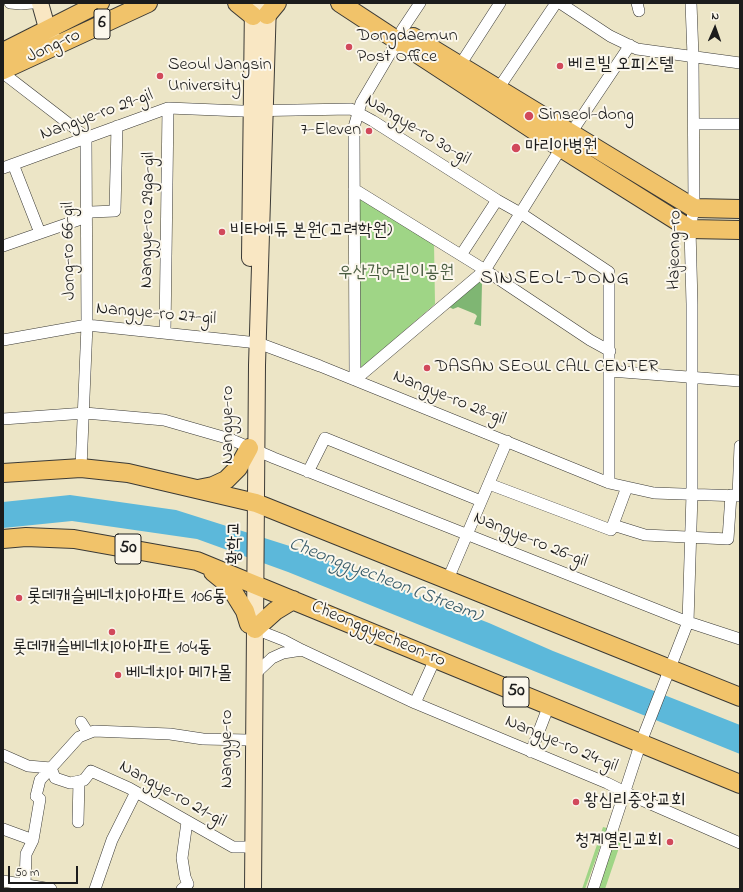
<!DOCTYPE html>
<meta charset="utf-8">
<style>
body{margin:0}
#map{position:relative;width:743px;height:892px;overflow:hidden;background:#ece5c6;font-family:"Indie Flower",sans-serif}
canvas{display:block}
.frame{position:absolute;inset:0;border:4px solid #1c1c1c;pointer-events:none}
.north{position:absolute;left:695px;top:8px;width:40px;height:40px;-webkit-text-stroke:3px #fbf7ec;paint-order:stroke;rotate:2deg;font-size:11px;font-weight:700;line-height:16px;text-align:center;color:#1c1c1c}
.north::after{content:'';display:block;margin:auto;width:14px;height:18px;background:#1c1c1c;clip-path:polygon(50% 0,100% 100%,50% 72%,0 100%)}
.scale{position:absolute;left:8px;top:866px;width:70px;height:18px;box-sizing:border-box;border:2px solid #1c1c1c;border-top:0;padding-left:5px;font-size:12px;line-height:14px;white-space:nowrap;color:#1c1c1c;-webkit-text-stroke:3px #fbf7ec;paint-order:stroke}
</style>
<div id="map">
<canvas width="743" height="892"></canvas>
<div class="frame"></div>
<div class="north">N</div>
<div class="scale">50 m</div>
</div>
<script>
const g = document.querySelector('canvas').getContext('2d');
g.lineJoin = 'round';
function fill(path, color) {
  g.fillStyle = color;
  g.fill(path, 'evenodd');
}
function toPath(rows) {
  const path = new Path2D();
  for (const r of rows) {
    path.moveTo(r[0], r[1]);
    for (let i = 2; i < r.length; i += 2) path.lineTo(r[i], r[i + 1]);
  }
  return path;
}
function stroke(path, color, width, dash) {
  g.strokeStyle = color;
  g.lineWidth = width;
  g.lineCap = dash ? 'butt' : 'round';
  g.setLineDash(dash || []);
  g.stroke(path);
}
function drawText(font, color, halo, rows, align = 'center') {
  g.font = font + ' "Indie Flower","Poor Story",sans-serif';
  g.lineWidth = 4;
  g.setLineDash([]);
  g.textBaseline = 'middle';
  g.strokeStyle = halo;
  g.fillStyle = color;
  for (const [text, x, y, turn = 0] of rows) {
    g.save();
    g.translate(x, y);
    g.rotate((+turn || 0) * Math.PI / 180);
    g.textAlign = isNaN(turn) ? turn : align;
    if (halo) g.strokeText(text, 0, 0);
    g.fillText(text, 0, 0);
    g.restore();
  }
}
fill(toPath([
 [358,198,434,243,435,304,358,371],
 [603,827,607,828,585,889,582,889],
 [618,831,624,833,605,889,598,889]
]), '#9fd586');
fill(toPath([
 [481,280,482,283,481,326,474,324,477,316,475,314,458,307,453,309,449,307]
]), '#7fb673');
fill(toPath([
 [70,495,176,510,299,549,489,623,553,651,740,725,740,754,288,572,197,539,72,521,3,528,3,502]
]), '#5cb8da');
const street = toPath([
 [10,3,21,4,32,3],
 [560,3,610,36,637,49,740,63],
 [637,3,639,11],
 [402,30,420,3],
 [460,65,500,3],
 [3,73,86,137,87,325,81,468],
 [498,89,556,3],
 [694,124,740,124],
 [571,133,630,45],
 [13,164,40,233],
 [3,168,168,108,242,111,351,109,373,121,497,200,522,214,609,272,609,483],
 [354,189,485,270,590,340,610,351],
 [3,246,78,220,91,212,115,211,117,126],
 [461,255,497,200],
 [165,333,168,108],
 [3,340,87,325,258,343,320,366,609,483,654,493,740,496],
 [610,371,740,381],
 [355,380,354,127,361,103,398,40],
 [355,380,485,270,561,148],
 [3,419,85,413,164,420,230,439,274,458,688,622,740,639],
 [308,472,325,438,481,501],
 [489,484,611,530,627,487],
 [738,496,740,446],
 [613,525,645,535,728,539,731,495],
 [448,579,507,441],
 [255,629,283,640,302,650,415,703,607,783,637,798,740,843],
 [255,674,272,658,283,653,302,650],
 [415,703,435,659],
 [81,722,88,733],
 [531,752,549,705],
 [3,755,28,766,51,768,79,737,94,731,170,734,203,739,248,740],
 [51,768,55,778,70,783,84,780,91,771,129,788,233,847,254,847],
 [78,822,79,781],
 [3,829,33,840,40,799,36,796,40,780,51,768],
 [3,881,51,889],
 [25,885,26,854,33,840],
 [95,889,112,840,136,792],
 [182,889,188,884,185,877,182,858,187,822],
 [593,889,641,742,688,622,692,494,692,304,690,229,694,208,693,56,691,3]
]);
const secondary = toPath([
 [40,3,47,28,54,41],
 [250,258,253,3],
 [253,889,257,365,268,3]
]);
const primary = toPath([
 [237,3,253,16],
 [340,3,561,148,690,229,740,230],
 [267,15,277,3],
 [413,37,694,208,740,209],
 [3,52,100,3],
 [3,70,148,3],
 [3,473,81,468,128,473,256,503,740,697],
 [198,489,213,486,226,480,238,468,249,448],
 [3,539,26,537,74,539,197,561,740,784],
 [213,572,229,585,245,611,249,624],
 [255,629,275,611,293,600]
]);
stroke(street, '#3b3a36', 12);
stroke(secondary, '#3b3a36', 18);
stroke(primary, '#3b3a36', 20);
stroke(street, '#fff', 11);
stroke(secondary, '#f9e7c3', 16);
stroke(primary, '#f1c36a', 18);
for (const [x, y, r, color] of [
 [349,47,4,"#d1495b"],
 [560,66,4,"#d1495b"],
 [160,76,4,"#d1495b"],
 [529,116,5,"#d1495b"],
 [369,131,4,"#d1495b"],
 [516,148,5,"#d1495b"],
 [222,232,4,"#d1495b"],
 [427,368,4,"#d1495b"],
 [19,598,4,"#d1495b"],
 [112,632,4,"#d1495b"],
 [118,675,4,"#d1495b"],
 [576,802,4,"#d1495b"],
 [670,842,4,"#d1495b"]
]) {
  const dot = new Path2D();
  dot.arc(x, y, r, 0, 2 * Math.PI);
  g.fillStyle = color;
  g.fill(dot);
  stroke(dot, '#fbf7ec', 1.5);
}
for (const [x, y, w] of [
 [102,24,16],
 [128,549,26],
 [516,692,26]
]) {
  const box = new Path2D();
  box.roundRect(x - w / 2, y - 15, w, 30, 3);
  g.fillStyle = '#fbf7ec';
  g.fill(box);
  stroke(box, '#1c1c1c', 1);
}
drawText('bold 17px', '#1c1c1c', null, [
 ["6",102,24],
 ["50",128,549],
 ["50",516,692]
]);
drawText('18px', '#1c1c1c', '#fbf7ec', [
 ["Dongdaemun",357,37],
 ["Post Office",357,58],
 ["Seoul Jangsin",168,66],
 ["University",168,87],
 ["베르빌 오피스텔",568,66],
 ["Sinseol-dong",538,116],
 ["7-Eleven",361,131,"right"],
 ["마리아병원",525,148],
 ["비타에듀 본원(고려학원)",230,232],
 ["DASAN SEOUL CALL CENTER",435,368],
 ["롯데캐슬베네치아아파트 106동",27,598],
 ["롯데캐슬베네치아아파트 104동",112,649,"center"],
 ["베네치아 메가몰",126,675],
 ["왕십리중앙교회",584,802],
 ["청계열린교회",662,842,"right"]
], 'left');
drawText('18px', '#1c1c1c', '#fbf7ec', [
 ["Jong-ro",54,47,-25],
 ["Nangye-ro 29-gil",97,116,-20],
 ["Nangye-ro 30-gil",417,131,31],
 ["Nangye-ro 29ga-gil",149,220,-89],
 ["Hajeong-ro",676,250,-89],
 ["Jong-ro 66-gil",70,251,-91],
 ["Nangye-ro 27-gil",156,315,5],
 ["Nangye-ro 28-gil",449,399,22],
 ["Nangye-ro",229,425,-90],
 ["Nangye-ro 26-gil",530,541,22],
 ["황학교",236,543,-90],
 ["Cheonggyecheon-ro",378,635,23],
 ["Nangye-ro 24-gil",561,745,23],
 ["Nangye-ro",228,749,-90],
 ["Nangye-ro 21-gil",172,795,29]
]);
drawText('18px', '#4a5d41', '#fbf7ec', [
 ["우산각어린이공원",396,274]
]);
drawText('italic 19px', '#365a68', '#fbf7ec', [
 ["Cheonggyecheon (Stream)",385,581,21]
]);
g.letterSpacing = '1px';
drawText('20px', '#1c1c1c', '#fbf7ec', [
 ["SINSEOL-DONG",555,280]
]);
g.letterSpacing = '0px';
</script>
